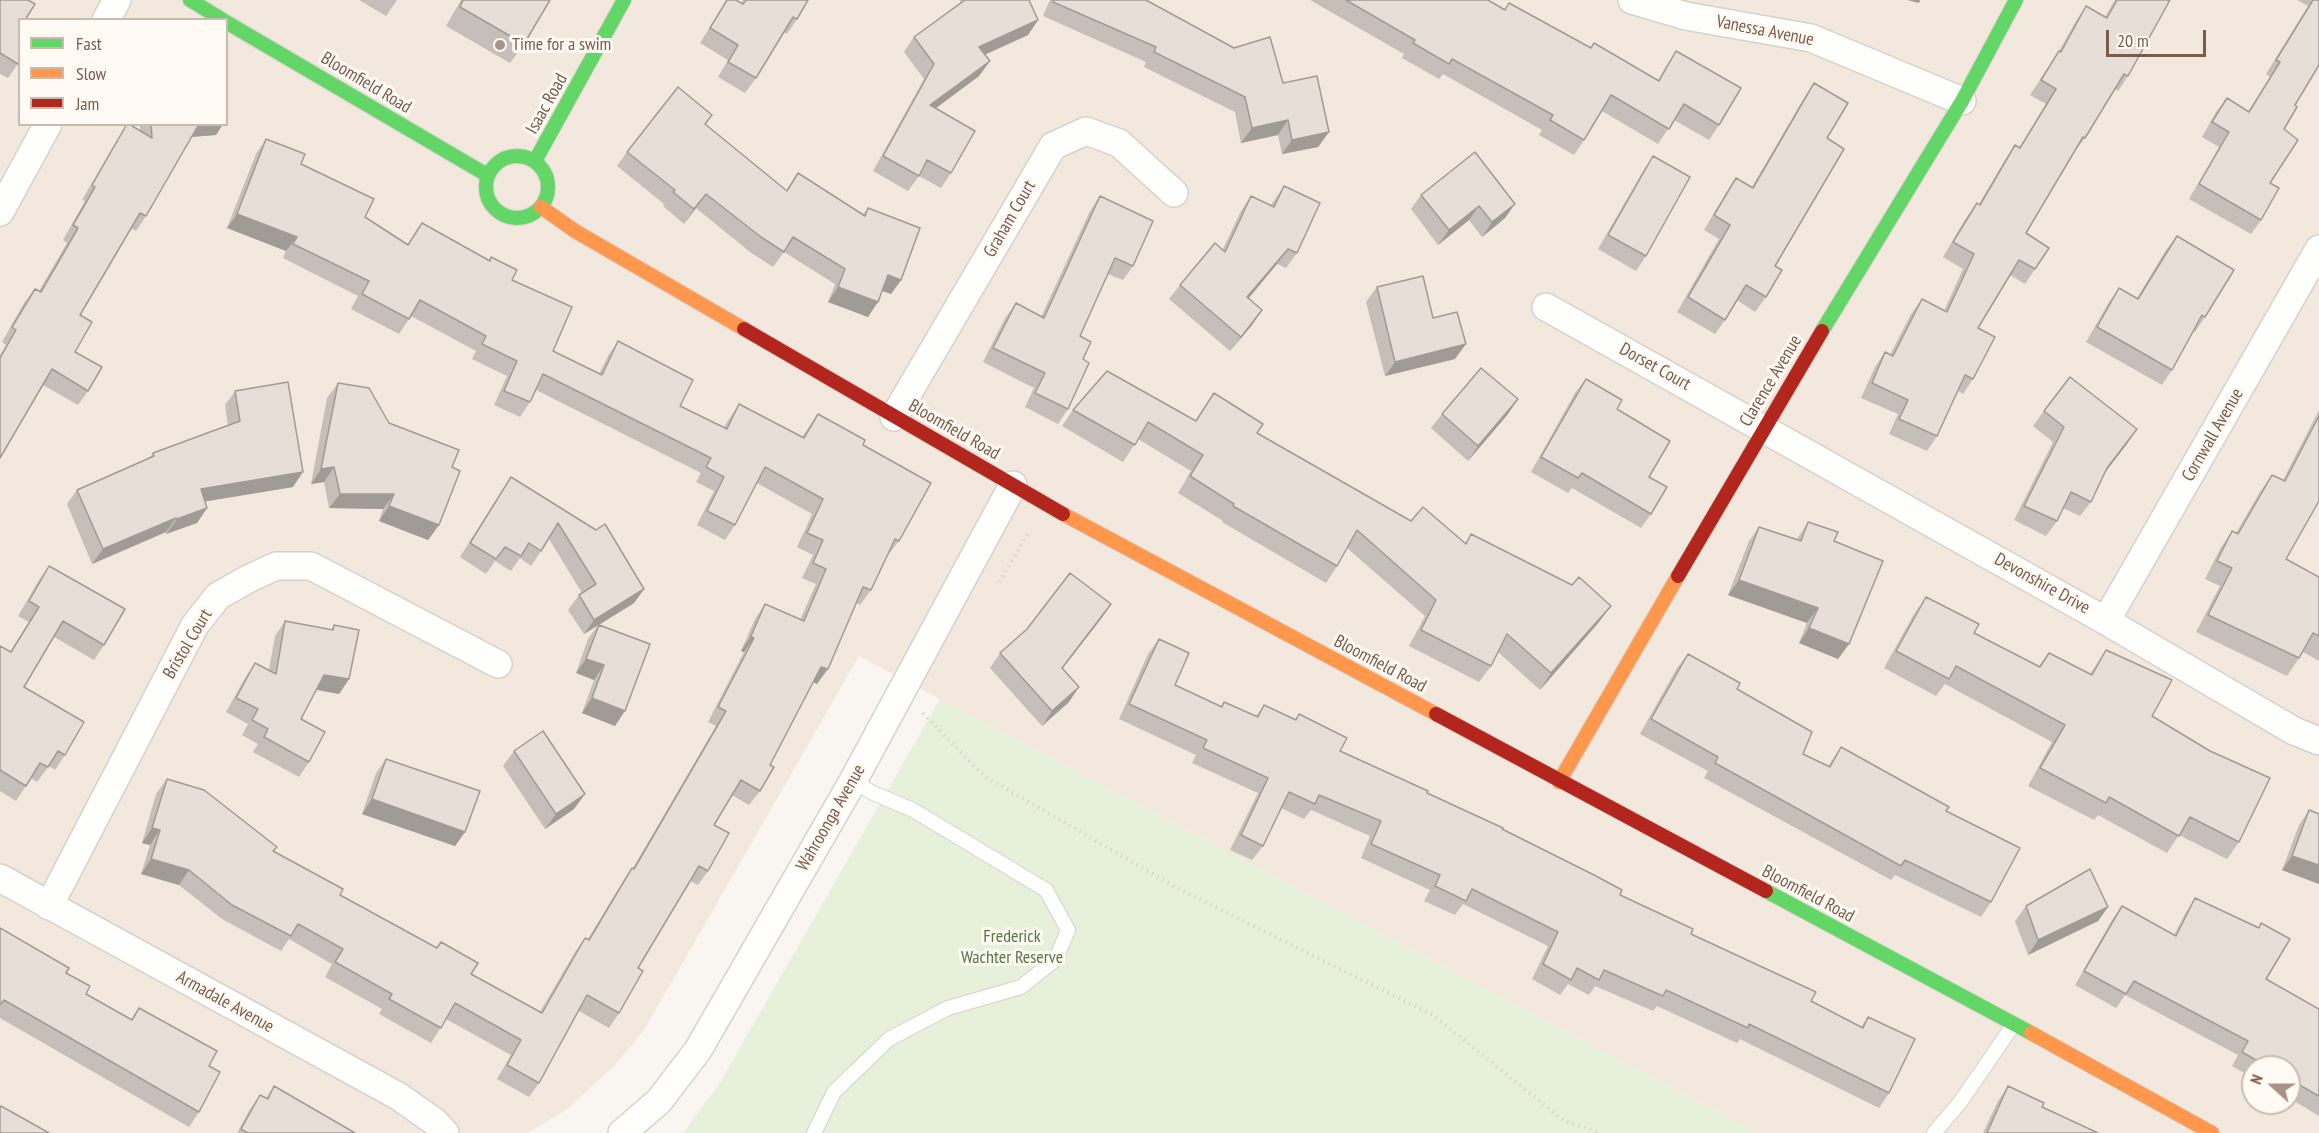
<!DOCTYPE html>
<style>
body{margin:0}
#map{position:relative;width:2319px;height:1133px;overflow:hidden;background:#f9f5f0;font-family:"PT Sans Narrow",sans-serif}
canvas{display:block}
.legend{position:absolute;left:18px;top:18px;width:210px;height:108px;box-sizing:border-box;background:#fffaf3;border:2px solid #cabbb1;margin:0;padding:8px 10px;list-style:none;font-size:18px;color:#7a5c4d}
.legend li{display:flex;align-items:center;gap:12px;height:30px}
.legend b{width:30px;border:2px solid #cabbb1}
.north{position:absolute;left:2241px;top:1055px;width:60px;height:60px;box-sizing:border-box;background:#fffaf3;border:2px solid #cabbb1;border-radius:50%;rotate:291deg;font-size:16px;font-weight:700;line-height:24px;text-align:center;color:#7a5c4d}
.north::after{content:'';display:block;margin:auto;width:21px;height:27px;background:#a69286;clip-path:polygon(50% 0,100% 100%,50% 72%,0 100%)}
.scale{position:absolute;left:2106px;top:30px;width:100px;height:27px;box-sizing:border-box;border:3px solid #7a5c4d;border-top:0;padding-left:8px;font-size:18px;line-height:21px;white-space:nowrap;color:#7a5c4d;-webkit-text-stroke:4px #fffaf3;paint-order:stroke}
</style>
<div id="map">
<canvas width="2319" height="1133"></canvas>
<ul class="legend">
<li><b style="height:8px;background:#63d668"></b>Fast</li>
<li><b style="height:8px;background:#ff974d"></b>Slow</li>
<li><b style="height:8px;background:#b3261e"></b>Jam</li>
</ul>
<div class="north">N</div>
<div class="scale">20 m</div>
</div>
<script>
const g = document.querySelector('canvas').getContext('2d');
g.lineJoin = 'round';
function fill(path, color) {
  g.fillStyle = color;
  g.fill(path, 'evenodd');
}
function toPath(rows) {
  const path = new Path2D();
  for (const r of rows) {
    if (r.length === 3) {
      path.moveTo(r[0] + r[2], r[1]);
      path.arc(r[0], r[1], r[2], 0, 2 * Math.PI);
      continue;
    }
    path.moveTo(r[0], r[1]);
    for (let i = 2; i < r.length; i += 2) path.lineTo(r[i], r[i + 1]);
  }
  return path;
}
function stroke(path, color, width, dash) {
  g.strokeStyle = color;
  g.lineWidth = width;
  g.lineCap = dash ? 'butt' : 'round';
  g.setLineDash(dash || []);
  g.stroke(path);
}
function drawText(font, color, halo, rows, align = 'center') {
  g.font = font + ' "PT Sans Narrow",sans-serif';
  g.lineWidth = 6;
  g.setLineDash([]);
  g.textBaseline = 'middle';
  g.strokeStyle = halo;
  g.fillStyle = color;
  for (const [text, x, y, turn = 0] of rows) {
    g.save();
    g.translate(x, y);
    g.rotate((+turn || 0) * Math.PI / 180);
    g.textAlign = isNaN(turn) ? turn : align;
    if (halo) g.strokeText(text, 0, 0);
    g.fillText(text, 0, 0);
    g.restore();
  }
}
fill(toPath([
 [0,0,2319,0,2319,1133,1757,1133,859,656,644,1030,615,1065,566,1110,527,1133,0,1133],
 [20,20,226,20,226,124,20,124],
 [2253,1067,2289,1067,2289,1103,2253,1103]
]), '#f2e8de');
fill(toPath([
 [940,699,1757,1133,683,1133,718,1086]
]), '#e7f0db');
const lane = toPath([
 [814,1133,834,1092,889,1039,948,1008,1021,987,1056,959,1068,930,1046,890,913,810,873,793,853,781],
 [1934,1133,1961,1101,2014,1024]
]);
const street = toPath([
 [1632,0,1686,16,1811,38,1962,101],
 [106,20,117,0],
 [0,212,48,124],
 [1546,307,2106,621,2294,731,2319,741],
 [894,417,1053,146,1086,131,1119,143,1174,193],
 [2106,621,2319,249],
 [0,878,398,1096,435,1122,445,1133],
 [49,906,195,625,218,596,248,579,276,566,311,566,498,664],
 [622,1133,659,1101,698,1050,853,781,1013,485]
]);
const fast = toPath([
 [190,0,223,20],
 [226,22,487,175],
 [517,187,31],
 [535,161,624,0],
 [1822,331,1962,101,2016,0],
 [1766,891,2031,1033]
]);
const slow = toPath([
 [541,207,575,231,744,329],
 [1063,514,1436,714],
 [1559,782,1678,576],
 [2031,1033,2212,1133]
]);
const jam = toPath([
 [744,329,1063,514],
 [1678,576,1822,331],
 [1436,714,1766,891]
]);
stroke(lane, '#d7d1cb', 16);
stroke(street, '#d7d1cb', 30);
stroke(fast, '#d9d2cb', 16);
stroke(slow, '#d9d2cb', 16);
stroke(jam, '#d9d2cb', 16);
stroke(toPath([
 [999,582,1029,532],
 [923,713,984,776,1177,888,1433,1015,1563,1120,1600,1133]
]), '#dcd5d0', 4, [1.5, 4.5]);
stroke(lane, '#fefefd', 14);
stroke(street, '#fefefd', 27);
stroke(fast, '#63d668', 14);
stroke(slow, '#ff974d', 14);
stroke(jam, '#b3261e', 14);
fill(toPath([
 [0,0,20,20,20,61,8,78,0,74],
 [359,0,397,0,386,16],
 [461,0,550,0,524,44,510,63,446,26],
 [727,0,742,3,743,0,808,0,797,19,787,34,783,32,756,78,745,93,718,77,728,60,700,43],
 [960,0,1029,0,1038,20,1028,35,985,54,990,61,979,76,936,108,951,173,941,188,919,176,908,191,873,171,924,79,904,52,914,37,960,3],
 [1050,0,1146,0,1283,83,1329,132,1318,147,1282,154,1278,135,1241,143,1235,112,1144,67,1146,62,1043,16],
 [1310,0,1488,0,1504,10,1509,3,1591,48,1594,43,1658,80,1666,66,1676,51,1719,125,1709,140,1674,120,1658,144,1602,111,1584,140,1574,155,1539,135,1542,130,1443,74,1439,79,1402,58,1404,54],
 [2115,0,2170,0,2128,76,2118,91,2115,89,2085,138,2074,152,2026,233,2035,269,2025,284,2010,275,1978,328,1973,379,1963,394,1958,391,1937,436,1927,451,1889,434,1898,414,1861,398,1875,367,1885,352,1890,355,1911,314,1922,299,1944,311,1963,269,1943,257,1966,218,1977,203,1979,204,2005,160,2015,145,2019,148,2046,104,2030,95,2049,66,2059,51,2076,21,2086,6,2105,17],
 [2297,0,2319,0,2295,105,2284,129,2261,220,2251,234,2189,199,2219,147,2202,137,2216,112,2227,98,2248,112,2270,77,2266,74,2308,6],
 [1814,83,1827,138,1775,266,1766,297,1755,312,1737,300,1725,320,1715,334,1677,312,1719,239,1704,230,1726,193,1736,178,1752,187,1804,98],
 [712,115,705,124,786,191,798,173,863,214,868,208,901,280,891,294,882,291,868,317,828,302,835,284,784,252,773,267,750,252,696,208,684,224,663,206,664,204,617,166,627,152],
 [127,124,140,131,140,124,223,124,216,135,192,137,146,216,136,231,131,228,80,315,75,352,88,391,78,405,43,385,0,458,0,355,6,345,2,342,24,303,35,289,39,291,67,243,63,240,85,201,82,200,118,138],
 [266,139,301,164,365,217,408,244,422,223,489,260,491,257,512,280,553,351,599,374,608,356,618,341,680,406,724,427,729,419,739,404,802,437,818,414,863,445,899,541,888,555,887,555,871,590,860,605,856,603,817,684,813,682,770,765,760,791,749,805,732,795,714,825,708,871,698,885,690,881,638,968,619,1013,609,1028,579,1011,539,1083,529,1097,497,1079,511,1055,446,1019,431,1043,379,1014,382,1009,325,977,332,964,289,939,281,951,222,919,179,885,141,874,150,845,142,843,156,794,167,779,274,851,340,895,437,948,441,942,471,974,540,1012,575,952,585,938,588,939,622,883,633,868,716,726,708,722,744,652,741,651,755,619,765,604,800,620,816,584,802,578,813,555,797,547,812,514,757,483,735,525,725,540,697,525,714,491,696,482,701,473,536,390,530,402,520,417,494,405,507,376,472,359,476,351,411,316,399,334,351,309,358,296,283,258,286,251,227,228,256,154],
 [1475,152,1505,218,1482,237,1469,220,1438,245,1411,209,1421,195],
 [1653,156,1646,256,1636,271,1598,249,1643,171],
 [1284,186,1297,253,1286,268,1277,264,1249,298,1262,310,1252,325,1230,351,1169,299,1180,285,1223,249,1241,211,1251,196,1271,205],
 [1100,196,1133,266,1123,280,1108,274,1080,336,1083,359,1068,409,1058,424,1025,407,1034,388,983,362,1005,318,1016,303,1041,317,1090,211],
 [2177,236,2205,317,2195,332,2194,331,2172,370,2162,385,2086,342,2109,302,2119,288,2137,298,2166,250],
 [1377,287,1433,318,1455,359,1385,376,1366,302],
 [1586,379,1617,409,1649,477,1651,514,1641,528,1572,488,1568,493,1531,472,1575,393],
 [338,383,389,423,452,467,439,525,428,540,379,521,383,509,329,508,324,482,311,484,327,398],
 [235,391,293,487,205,501,207,508,197,523,166,534,166,532,92,564,67,504,77,490,149,459,153,453,228,425,225,405],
 [1214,393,1257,433,1411,521,1465,543,1471,534,1599,622,1540,690,1498,652,1491,666,1479,682,1409,646,1425,616,1347,548,1337,566,1326,583,1222,522,1223,521,1178,493,1191,471,1138,439,1123,462,1062,426,1073,410,1195,421],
 [2319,410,2319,501,2286,559,2319,577,2319,661,2303,652,2287,676,2196,632,2220,586,2205,579,2220,549,2232,531,2236,533,2260,492,2272,475,2283,480],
 [2044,411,2137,429,2105,472,2091,502,2080,516,2063,508,2057,521,2046,536,2014,520,2053,442,2033,426],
 [1442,414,1508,414,1468,461,1431,428],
 [511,477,644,589,634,603,599,625,615,726,582,713,594,680,576,673,588,639,598,625,584,634,568,610,579,595,582,593,549,539,531,566,520,558,511,571,495,561,486,574,460,557],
 [1808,522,1834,541,1849,644,1838,659,1799,643,1807,623,1728,595,1749,541,1759,527,1797,539],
 [49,566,104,645,94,660,54,637,24,687,65,755,55,770,49,766,37,782,31,778,16,801,0,791,0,646,10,652,29,622,18,616,39,580],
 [1926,597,1974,633,2039,666,2049,653,2090,674,2106,650,2239,842,2227,859,2179,835,2167,853,2098,815,2094,820,2028,786,2052,742,1945,684,1936,696,1884,668,1914,614],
 [1111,604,1062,668,1069,702,1042,726,990,668,1000,653],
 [285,621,331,630,334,625,349,679,339,694,316,690,301,719,309,762,299,777,253,752,258,744,242,735,248,724,226,712,245,678,255,663,269,670,275,636],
 [1159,639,1175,685,1221,706,1224,702,1256,716,1264,705,1295,719,1299,714,1340,751,1502,829,1811,1001,1861,1027,1868,1017,1889,1093,1879,1108,1740,1039,1737,1043,1657,1006,1653,1011,1595,986,1589,995,1568,984,1560,995,1532,979,1548,946,1463,904,1455,915,1424,901,1430,890,1361,858,1370,836,1311,810,1304,819,1281,808,1263,846,1252,860,1230,850,1258,793,1192,763,1196,755,1119,719,1148,654],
 [1688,654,1737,689,1803,754,1828,766,1841,747,1946,811,1991,902,1981,917,1895,875,1891,880,1704,778,1708,771,1640,734,1677,668],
 [514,751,574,809,545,829,503,766],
 [386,759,465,832,455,846,362,814,376,773],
 [2309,810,2319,884,2282,870,2299,825],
 [2195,898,2259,927,2261,923,2266,979,2319,1009,2319,1116,2289,1098,2289,1067,2253,1067,2253,1078,2232,1066,2238,1055,2125,995,2116,1008,2075,985,2112,920,2122,906,2174,935,2186,912],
 [2026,906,2108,907,2098,921,2028,955,2015,921],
 [0,928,66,973,86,994,131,1020,139,1008,209,1066,199,1112,189,1127,0,1018],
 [274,1086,355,1133,237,1133,250,1109,260,1095,266,1098],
 [2008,1086,2042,1107,2098,1133,1983,1133,1998,1101]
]), '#c6bfb9');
fill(toPath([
 [1907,0,1920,0,1919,3],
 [1038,20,1028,35,969,62,979,47],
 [990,61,979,76,920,120,930,105],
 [1288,120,1278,135,1241,143,1252,128],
 [199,124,223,124,216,135,190,137],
 [1329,132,1318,147,1282,154,1292,140],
 [706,194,696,208,684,224,694,209],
 [1515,204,1505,218,1482,237,1492,222],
 [1479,206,1469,220,1438,245,1449,230],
 [237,214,297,237,286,251,227,228],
 [1288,249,1277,264,1237,312,1247,297],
 [888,275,901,280,891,294,878,289],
 [838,287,878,302,868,317,828,302],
 [1262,310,1252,325,1230,351,1241,337],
 [1466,344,1455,359,1385,376,1395,362],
 [1518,399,1508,414,1468,461,1478,446],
 [2137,429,2127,444,2097,483,2107,468],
 [334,467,324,482,311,484,321,469],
 [303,472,293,487,190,504,201,489],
 [340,494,394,494,383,509,329,508],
 [389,506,439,525,428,540,379,521],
 [207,508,197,523,166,534,177,519],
 [176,518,166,532,92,564,103,549],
 [1739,580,1818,608,1807,623,1728,595],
 [644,589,634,603,584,634,594,620],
 [1111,604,1101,619,1052,682,1062,668],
 [1611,606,1599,622,1540,690,1551,673],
 [1809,628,1849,644,1838,659,1799,643],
 [751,636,754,638,744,652,741,651],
 [586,659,604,665,594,680,576,673],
 [821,667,828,669,817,684,811,681],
 [324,675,349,679,339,694,314,689],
 [1079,687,1069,702,1042,726,1052,711],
 [592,698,625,711,615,726,582,713],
 [585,794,574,809,545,829,556,814],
 [372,799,465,832,455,846,362,814],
 [152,828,160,830,150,845,142,843],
 [2292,856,2319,865,2319,884,2282,870],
 [151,859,189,870,179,885,141,874],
 [2108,907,2098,921,2028,955,2038,940]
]), '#a19b96');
const building = toPath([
 [0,0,28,0,35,4,25,20,20,20,20,61,18,64,0,53,0,0],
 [463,0,550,0,524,44,460,7,463,0],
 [727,0,736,0,743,4,746,0,808,0,797,19,793,17,756,78,728,62,738,45,710,28,727,0],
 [965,0,1029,0,1038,20,979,47,990,61,930,105,975,131,951,173,927,160,919,176,883,156,934,64,914,37,965,0],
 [1053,0,1146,0,1234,48,1270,37,1283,83,1317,76,1329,132,1292,140,1288,120,1252,128,1245,97,1154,52,1156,47,1053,2,1053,0],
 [1346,0,1488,0,1505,10,1509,3,1591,48,1594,43,1659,81,1676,51,1741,88,1719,125,1684,104,1669,129,1611,95,1584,140,1550,120,1553,115,1452,59,1449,64,1413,43,1415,40,1346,0],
 [2117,0,2170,0,2128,76,2124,74,2085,138,2083,137,2026,233,2049,248,2035,269,2019,260,1978,328,1995,337,1973,379,1965,375,1937,436,1899,419,1908,400,1872,383,1885,352,1893,356,1922,299,1947,312,1974,254,1953,242,1977,203,1980,205,2015,145,2020,148,2056,89,2041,80,2059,51,2061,52,2086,6,2107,18,2117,0],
 [2313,0,2319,0,2319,65,2295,105,2297,107,2284,129,2298,140,2270,183,2279,188,2261,220,2199,184,2229,132,2212,122,2227,98,2249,112,2280,62,2276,60,2313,0],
 [1814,83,1848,103,1827,138,1844,149,1775,266,1782,270,1766,297,1746,285,1725,320,1688,297,1730,225,1714,215,1736,178,1753,188,1814,83],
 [678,87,712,115,705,124,787,191,798,173,865,216,868,208,920,228,901,280,888,275,878,302,838,287,845,269,793,237,784,252,761,237,706,194,694,209,673,192,675,190,627,152,678,87],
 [127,124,129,124,152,138,151,124,199,124,146,216,140,213,80,315,92,322,75,352,102,367,88,391,52,369,0,458,0,358,16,330,12,327,35,289,41,292,78,228,73,225,95,187,92,185,127,124],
 [266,139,305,154,301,164,374,199,365,217,408,245,422,223,490,261,491,257,517,270,512,280,572,307,553,351,602,375,618,341,693,380,680,406,727,429,739,404,804,438,818,414,865,440,863,445,931,483,899,541,895,539,871,590,863,587,828,669,821,667,770,765,774,767,760,791,741,780,714,825,729,833,708,871,699,866,638,968,643,971,619,1013,587,995,539,1083,507,1065,521,1040,455,1003,441,1028,389,999,392,994,335,962,343,949,298,924,291,936,232,905,189,870,151,859,160,830,152,828,167,779,204,790,277,847,273,851,343,889,340,895,437,948,441,942,478,963,471,974,542,1013,585,938,589,940,632,868,634,869,726,711,718,707,754,638,751,636,765,604,804,621,826,569,813,563,823,540,807,533,823,499,765,467,735,525,707,511,724,477,706,467,711,458,543,374,530,402,504,391,517,361,482,344,486,336,420,300,409,319,362,294,369,281,293,244,297,237,237,214,266,139],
 [1475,152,1515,204,1492,222,1479,206,1449,230,1421,195,1475,152],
 [1653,156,1690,177,1646,256,1608,235,1653,156],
 [1284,186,1320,203,1297,253,1288,249,1247,297,1262,310,1241,337,1180,285,1215,243,1225,252,1251,196,1274,207,1284,186],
 [1100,196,1153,221,1133,266,1115,258,1080,336,1091,342,1083,359,1089,363,1068,409,1035,393,1045,373,993,348,1016,303,1044,318,1100,196],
 [2177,236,2234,270,2205,317,2202,315,2172,370,2097,327,2119,288,2138,299,2177,236],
 [1423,276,1433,318,1457,312,1466,344,1395,362,1377,287,1423,276],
 [1481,368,1518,399,1478,446,1442,414,1481,368],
 [1107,371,1196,421,1214,393,1263,424,1257,433,1411,521,1423,507,1466,544,1471,534,1572,585,1579,577,1611,606,1551,673,1507,634,1491,666,1421,630,1436,600,1357,530,1337,566,1233,506,1234,504,1190,476,1203,455,1148,422,1135,445,1073,410,1107,371],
 [2070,377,2137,429,2107,468,2091,502,2071,492,2057,521,2024,506,2064,427,2044,411,2070,377],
 [1586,379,1622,400,1617,409,1670,441,1649,477,1667,487,1651,514,1582,473,1578,478,1541,457,1586,379],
 [288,382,303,472,201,489,207,508,177,519,176,518,103,549,77,490,154,456,153,453,240,421,235,391,288,382],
 [338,383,369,388,389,423,459,450,452,467,460,471,439,525,389,506,394,494,340,494,334,467,321,469,338,383],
 [2319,416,2319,501,2286,559,2319,577,2319,636,2313,633,2299,658,2208,615,2232,568,2217,561,2232,531,2238,534,2272,475,2285,481,2319,416],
 [511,477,596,530,605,524,644,589,594,620,579,595,596,584,558,523,541,551,529,543,521,556,505,547,496,559,470,543,511,477],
 [1808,522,1838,532,1834,541,1883,561,1849,644,1809,628,1818,608,1739,580,1759,527,1801,541,1808,522],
 [49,566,125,609,104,645,63,621,24,687,84,722,65,755,58,751,48,767,40,763,26,786,0,770,0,646,11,652,39,607,29,601,49,566],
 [1070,573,1111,604,1062,668,1079,687,1052,711,1000,653,1027,629,1070,573],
 [1926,597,1979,624,1974,633,2040,667,2049,653,2092,675,2106,650,2172,680,2152,716,2210,751,2270,778,2239,842,2190,817,2179,836,2109,797,2106,803,2040,768,2065,725,1956,666,1949,679,1896,651,1926,597],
 [285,621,333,630,334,625,359,630,349,679,324,675,301,719,325,732,309,762,264,737,268,729,252,720,258,709,236,698,255,663,276,674,285,621],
 [599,625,650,644,625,711,592,698,604,665,586,659,599,625],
 [1159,639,1189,653,1175,685,1222,707,1224,702,1258,717,1264,705,1296,720,1299,714,1347,738,1340,751,1428,791,1427,793,1503,828,1502,829,1594,875,1622,890,1620,895,1693,929,1691,934,1816,992,1811,1001,1863,1028,1868,1017,1915,1039,1889,1093,1749,1024,1748,1028,1666,990,1663,996,1604,970,1599,980,1577,968,1571,980,1543,964,1558,932,1472,889,1466,901,1435,886,1440,875,1371,844,1381,821,1319,795,1315,804,1289,792,1263,846,1241,835,1268,778,1203,748,1207,740,1129,704,1159,639],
 [1688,654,1740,683,1737,689,1812,732,1803,754,1830,767,1841,747,1949,807,1946,811,2020,848,1991,902,1905,860,1901,866,1715,763,1718,757,1651,719,1688,654],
 [543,731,585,794,556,814,514,751,543,731],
 [386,759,480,791,465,832,372,799,386,759],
 [2309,810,2319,814,2319,865,2292,856,2309,810],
 [2090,869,2108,907,2038,940,2026,906,2090,869],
 [2195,898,2259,928,2261,923,2290,939,2266,979,2319,1009,2319,1096,2289,1079,2289,1067,2268,1067,2242,1052,2248,1041,2134,981,2126,994,2084,971,2122,906,2176,936,2195,898],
 [0,928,69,968,66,973,90,986,86,994,132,1020,139,1008,217,1051,209,1066,220,1072,199,1112,4,1000,1,1004,0,1004,0,928],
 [274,1086,355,1133,248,1133,241,1129,260,1095,268,1099,274,1086],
 [2008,1086,2044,1103,2042,1107,2098,1133,1987,1133,2008,1086],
 [1,1106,49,1133,0,1133,0,1108,1,1106]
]);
fill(building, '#e6ded7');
stroke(building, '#a19b96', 1.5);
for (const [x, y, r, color] of [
 [500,45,6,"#a69286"]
]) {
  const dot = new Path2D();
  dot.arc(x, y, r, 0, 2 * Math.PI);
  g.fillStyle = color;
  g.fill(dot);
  stroke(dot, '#fffaf3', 2);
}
drawText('18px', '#7a5c4d', '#fffaf3', [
 ["Vanessa Avenue",1765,31,11],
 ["Bloomfield Road",366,83,31],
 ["Isaac Road",547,104,-61],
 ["Graham Court",1010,219,-60],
 ["Dorset Court",1655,367,29],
 ["Clarence Avenue",1771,381,-59],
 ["Bloomfield Road",954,430,30],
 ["Cornwall Avenue",2213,435,-60],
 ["Devonshire Drive",2042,584,29],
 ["Bristol Court",188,644,-59],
 ["Bloomfield Road",1380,664,28],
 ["Wahroonga Avenue",831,818,-60],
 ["Bloomfield Road",1808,894,28],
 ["Armadale Avenue",225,1002,29]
]);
drawText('18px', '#7a5c4d', '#fffaf3', [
 ["Time for a swim",512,45]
], 'left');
drawText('18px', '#537a41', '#fffaf3', [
 ["Frederick",1012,937],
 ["Wachter Reserve",1012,958]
]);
</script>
